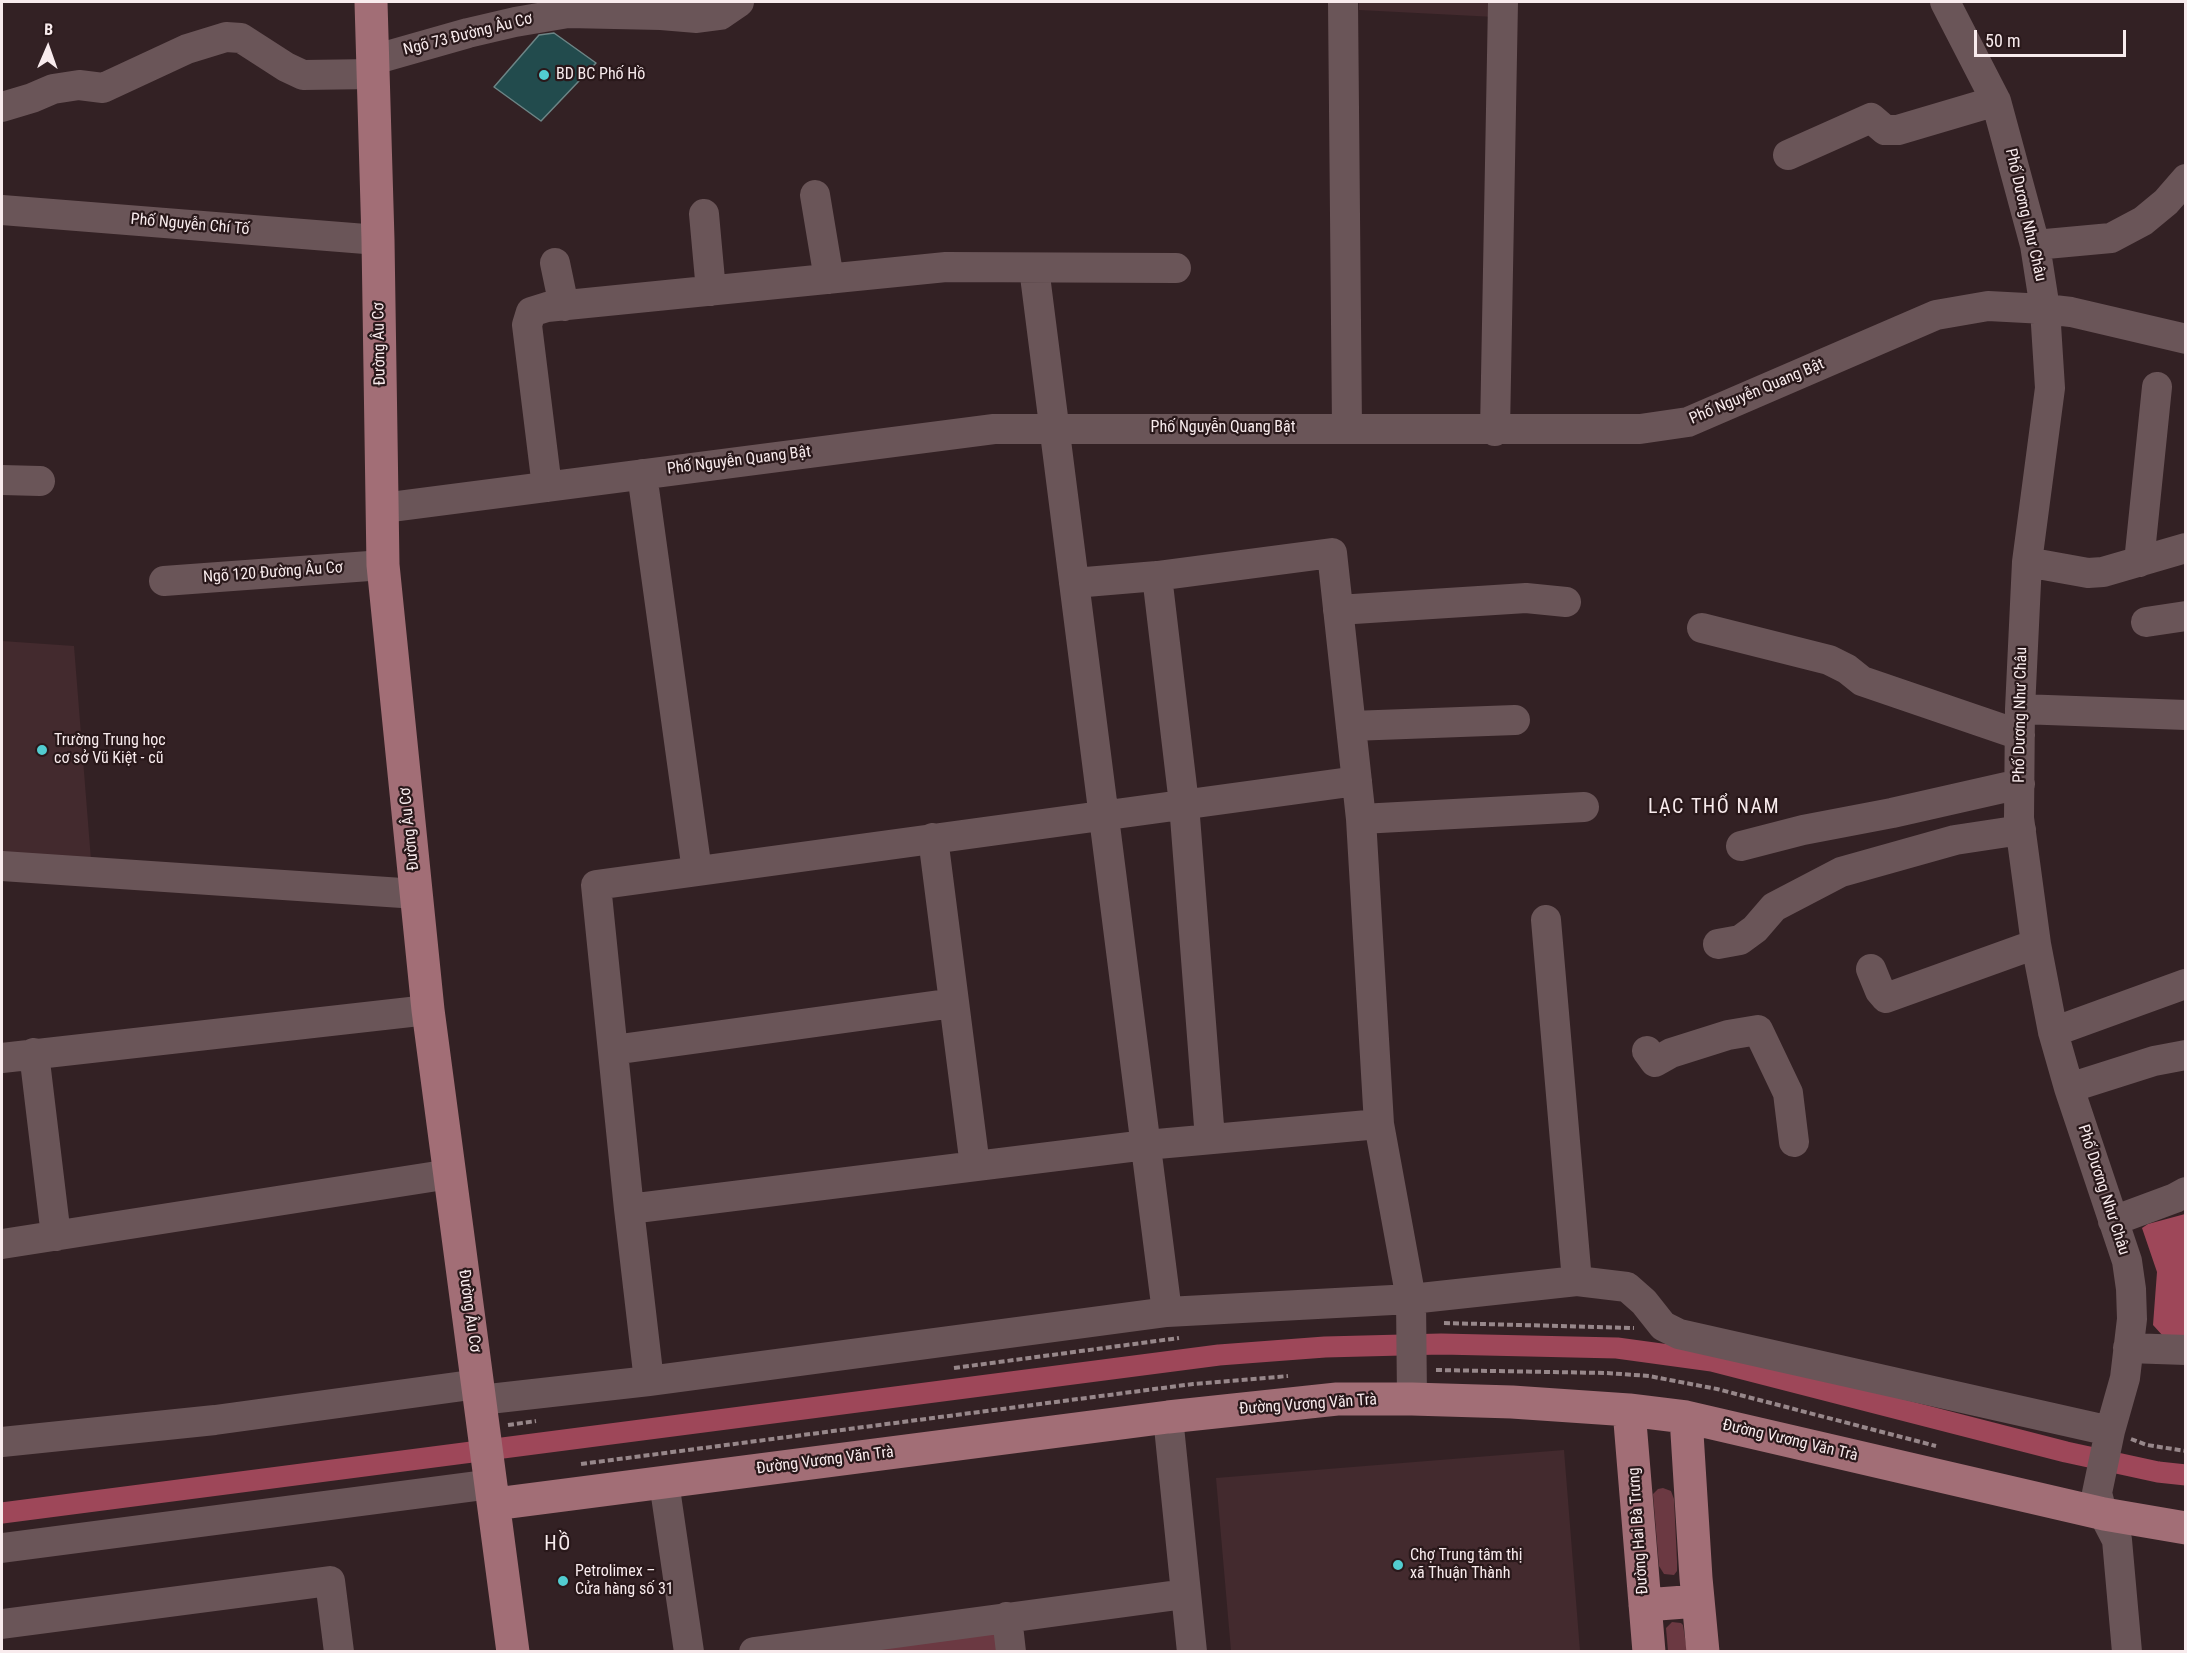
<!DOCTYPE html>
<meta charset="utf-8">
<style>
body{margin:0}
#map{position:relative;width:2187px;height:1653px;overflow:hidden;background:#332124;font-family:"Roboto Condensed",sans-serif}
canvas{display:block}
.frame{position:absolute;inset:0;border:3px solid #f8ebed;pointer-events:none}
.north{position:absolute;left:18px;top:18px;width:60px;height:60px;-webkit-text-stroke:4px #29181a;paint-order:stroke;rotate:2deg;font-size:16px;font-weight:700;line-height:24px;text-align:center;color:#f8ebed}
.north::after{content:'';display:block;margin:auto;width:21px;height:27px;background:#f8ebed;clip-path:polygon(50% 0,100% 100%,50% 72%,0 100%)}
.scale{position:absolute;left:1974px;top:30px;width:152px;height:27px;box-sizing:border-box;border:3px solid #f8ebed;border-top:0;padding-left:8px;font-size:18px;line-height:21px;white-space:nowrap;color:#f8ebed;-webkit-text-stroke:4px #29181a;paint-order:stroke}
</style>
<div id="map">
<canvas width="2187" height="1653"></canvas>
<div class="frame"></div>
<div class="north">B</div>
<div class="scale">50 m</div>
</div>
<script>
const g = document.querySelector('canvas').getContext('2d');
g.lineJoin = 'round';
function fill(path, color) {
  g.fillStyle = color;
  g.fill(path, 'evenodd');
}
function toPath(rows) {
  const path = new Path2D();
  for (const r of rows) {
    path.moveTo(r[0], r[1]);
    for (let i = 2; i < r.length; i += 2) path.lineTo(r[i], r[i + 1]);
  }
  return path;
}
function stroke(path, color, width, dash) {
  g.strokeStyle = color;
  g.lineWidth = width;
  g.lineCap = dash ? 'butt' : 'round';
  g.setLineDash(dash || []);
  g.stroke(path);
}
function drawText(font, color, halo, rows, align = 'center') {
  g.font = font + ' "Roboto Condensed",sans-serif';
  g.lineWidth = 4.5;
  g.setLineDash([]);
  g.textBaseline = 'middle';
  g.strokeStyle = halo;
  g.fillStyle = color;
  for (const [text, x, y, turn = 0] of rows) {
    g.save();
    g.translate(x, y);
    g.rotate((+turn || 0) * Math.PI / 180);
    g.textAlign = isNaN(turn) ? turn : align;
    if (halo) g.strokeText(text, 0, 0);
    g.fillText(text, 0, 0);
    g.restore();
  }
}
fill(toPath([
 [1359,2,1495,2,1495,17,1359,10],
 [2,641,74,646,91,860,2,853],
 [1564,1450,1580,1651,1231,1651,1216,1478]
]), '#432a2e');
fill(toPath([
 [1663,1488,1671,1491,1674,1499,1677,1561,1677,1571,1674,1575,1664,1574,1659,1566,1653,1494,1658,1489],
 [1672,1622,1681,1623,1683,1625,1687,1651,1668,1651,1666,1628],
 [996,1629,999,1652,843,1652]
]), '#6b3942');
fill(toPath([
 [2185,1214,2185,1338,2163,1336,2153,1325,2157,1272,2142,1228,2148,1224]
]), '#9e4759');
stroke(toPath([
 [2,1513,1219,1355,1325,1347,1441,1344,1617,1348,1712,1361,2066,1452,2158,1472,2186,1475]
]), '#9e4759', 21);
const building = toPath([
 [554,33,596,63,541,121,494,87,539,35,554,33]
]);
fill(building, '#224b4d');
stroke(building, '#6d8586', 1.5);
stroke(toPath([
 [1444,1323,1634,1328],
 [954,1368,1179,1338],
 [1436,1370,1607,1373,1649,1376,1717,1389,1936,1446],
 [508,1425,536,1421],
 [2131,1439,2147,1445,2186,1451],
 [581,1464,1193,1384,1288,1376]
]), '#97878a', 4, [6, 3]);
stroke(toPath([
 [1343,2,1347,428],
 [1945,2,1996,101,2035,245,2045,309,2050,388,2027,562,2020,709,2019,818,2036,944,2053,1032,2069,1088,2127,1261,2131,1289,2132,1319,2125,1378,2110,1431,2097,1493,2101,1509,2117,1540,2127,1652],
 [373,60,468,33,515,22,568,13,661,15,697,18,720,15,739,2],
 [2,107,32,98,53,89,79,85,103,88,187,49,226,37,241,38,286,67,303,75,374,74],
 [1788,155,1871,118,1885,130,1898,130,1996,101],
 [815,195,829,279],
 [2,210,378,240],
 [704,214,711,291],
 [2035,245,2111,238,2143,221,2166,202,2186,179],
 [555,263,564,306],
 [1034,268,1167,1312],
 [1495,431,1503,2],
 [642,474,697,871],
 [2,480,40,481],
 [547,487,527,325,531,312,547,307,946,267,1176,268],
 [383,508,994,429,1640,429,1688,422,1936,315,1988,306,2045,309,2071,312,2186,339],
 [2027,562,2088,573,2103,572,2186,548],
 [2139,562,2157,387],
 [1157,576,1184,804,1210,1139],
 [164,581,383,565],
 [1074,583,1157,576,1332,553,1361,819,1379,1124,1411,1299,1412,1399],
 [1338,610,1526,598,1566,602],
 [2146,622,2186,616],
 [1702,628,1829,660,1847,669,1862,681,2020,735],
 [2020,709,2186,715],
 [1351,726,1515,720],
 [1361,819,1584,807],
 [933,838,975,1166],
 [1741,846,1803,830,1892,813,2020,784],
 [2,866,417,894],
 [1546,920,1577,1281],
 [1718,944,1740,940,1755,929,1774,907,1841,872,1955,840,2021,830],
 [1871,969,1880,991,1886,998,2036,944],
 [2053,1032,2185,984],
 [613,1050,954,1003],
 [1647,1051,1655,1062,1671,1053,1728,1035,1758,1030,1788,1093,1794,1142],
 [34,1053,56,1236],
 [2,1058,428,1010],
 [2069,1088,2154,1061,2186,1055],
 [629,1209,1146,1145,1379,1124],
 [2113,1221,2175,1198,2186,1192],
 [2,1244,450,1174],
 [2128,1348,2186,1350],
 [649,1381,629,1209,596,885,1357,781],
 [480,1400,649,1381,1167,1312,1411,1299,1577,1281,1627,1287,1644,1302,1663,1326,1679,1334,2110,1431],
 [1168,1417,1192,1652],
 [2,1442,215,1420,478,1384],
 [664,1482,689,1652],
 [2,1548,492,1484],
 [1007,1617,1011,1652],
 [2,1624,330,1581,339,1652],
 [754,1652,1185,1594]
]), '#6a5558', 30);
stroke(toPath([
 [371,2,378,240,383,565,428,1010,513,1652],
 [1629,1410,1649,1652],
 [1686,1417,1696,1578,1703,1652],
 [495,1504,1168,1417,1337,1399,1412,1399,1512,1402,1629,1410,1686,1417,2104,1514,2186,1528],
 [1645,1605,1698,1601]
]), '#a26e76', 33);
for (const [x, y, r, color] of [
 [544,75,6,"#52ccd0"],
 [42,750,6,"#52ccd0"],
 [1398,1565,6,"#52ccd0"],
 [563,1581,6,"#52ccd0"]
]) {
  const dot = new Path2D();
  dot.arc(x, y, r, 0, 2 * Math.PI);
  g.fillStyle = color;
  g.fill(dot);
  stroke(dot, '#29181a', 2);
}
drawText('16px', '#f8ebed', '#29181a', [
 ["Ngõ 73 Đường Âu Cơ",468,35,-14],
 ["Phố Dương Như Châu",2025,215,77],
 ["Phố Nguyễn Chí Tố",190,225,5],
 ["Đường Âu Cơ",380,344,-91],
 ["Phố Nguyễn Quang Bật",1757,392,-23],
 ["Phố Nguyễn Quang Bật",1223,428],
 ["Phố Nguyễn Quang Bật",739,461,-7],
 ["Ngõ 120 Đường Âu Cơ",273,573,-4],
 ["Phố Dương Như Châu",2021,715,-89],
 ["Đường Âu Cơ",410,829,-96],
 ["Phố Dương Như Châu",2103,1190,72],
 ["Đường Âu Cơ",469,1311,82],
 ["Đường Vương Văn Trà",1308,1405,-4],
 ["Đường Vương Văn Trà",1790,1441,13],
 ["Đường Vương Văn Trà",825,1461,-7],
 ["Đường Hai Bà Trưng",1639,1531,-94]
]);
drawText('16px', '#f8ebed', '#29181a', [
 ["BD BC Phố Hồ",556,75],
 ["Trường Trung học",54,741],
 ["cơ sở Vũ Kiệt - cũ",54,759],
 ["Chợ Trung tâm thị",1410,1556],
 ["xã Thuận Thành",1410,1574],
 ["Petrolimex –",575,1572],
 ["Cửa hàng số 31",575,1590]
], 'left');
g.letterSpacing = '1.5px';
drawText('20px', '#f8ebed', '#29181a', [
 ["LẠC THỔ NAM",1714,808],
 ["HỒ",558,1545]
]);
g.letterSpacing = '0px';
</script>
